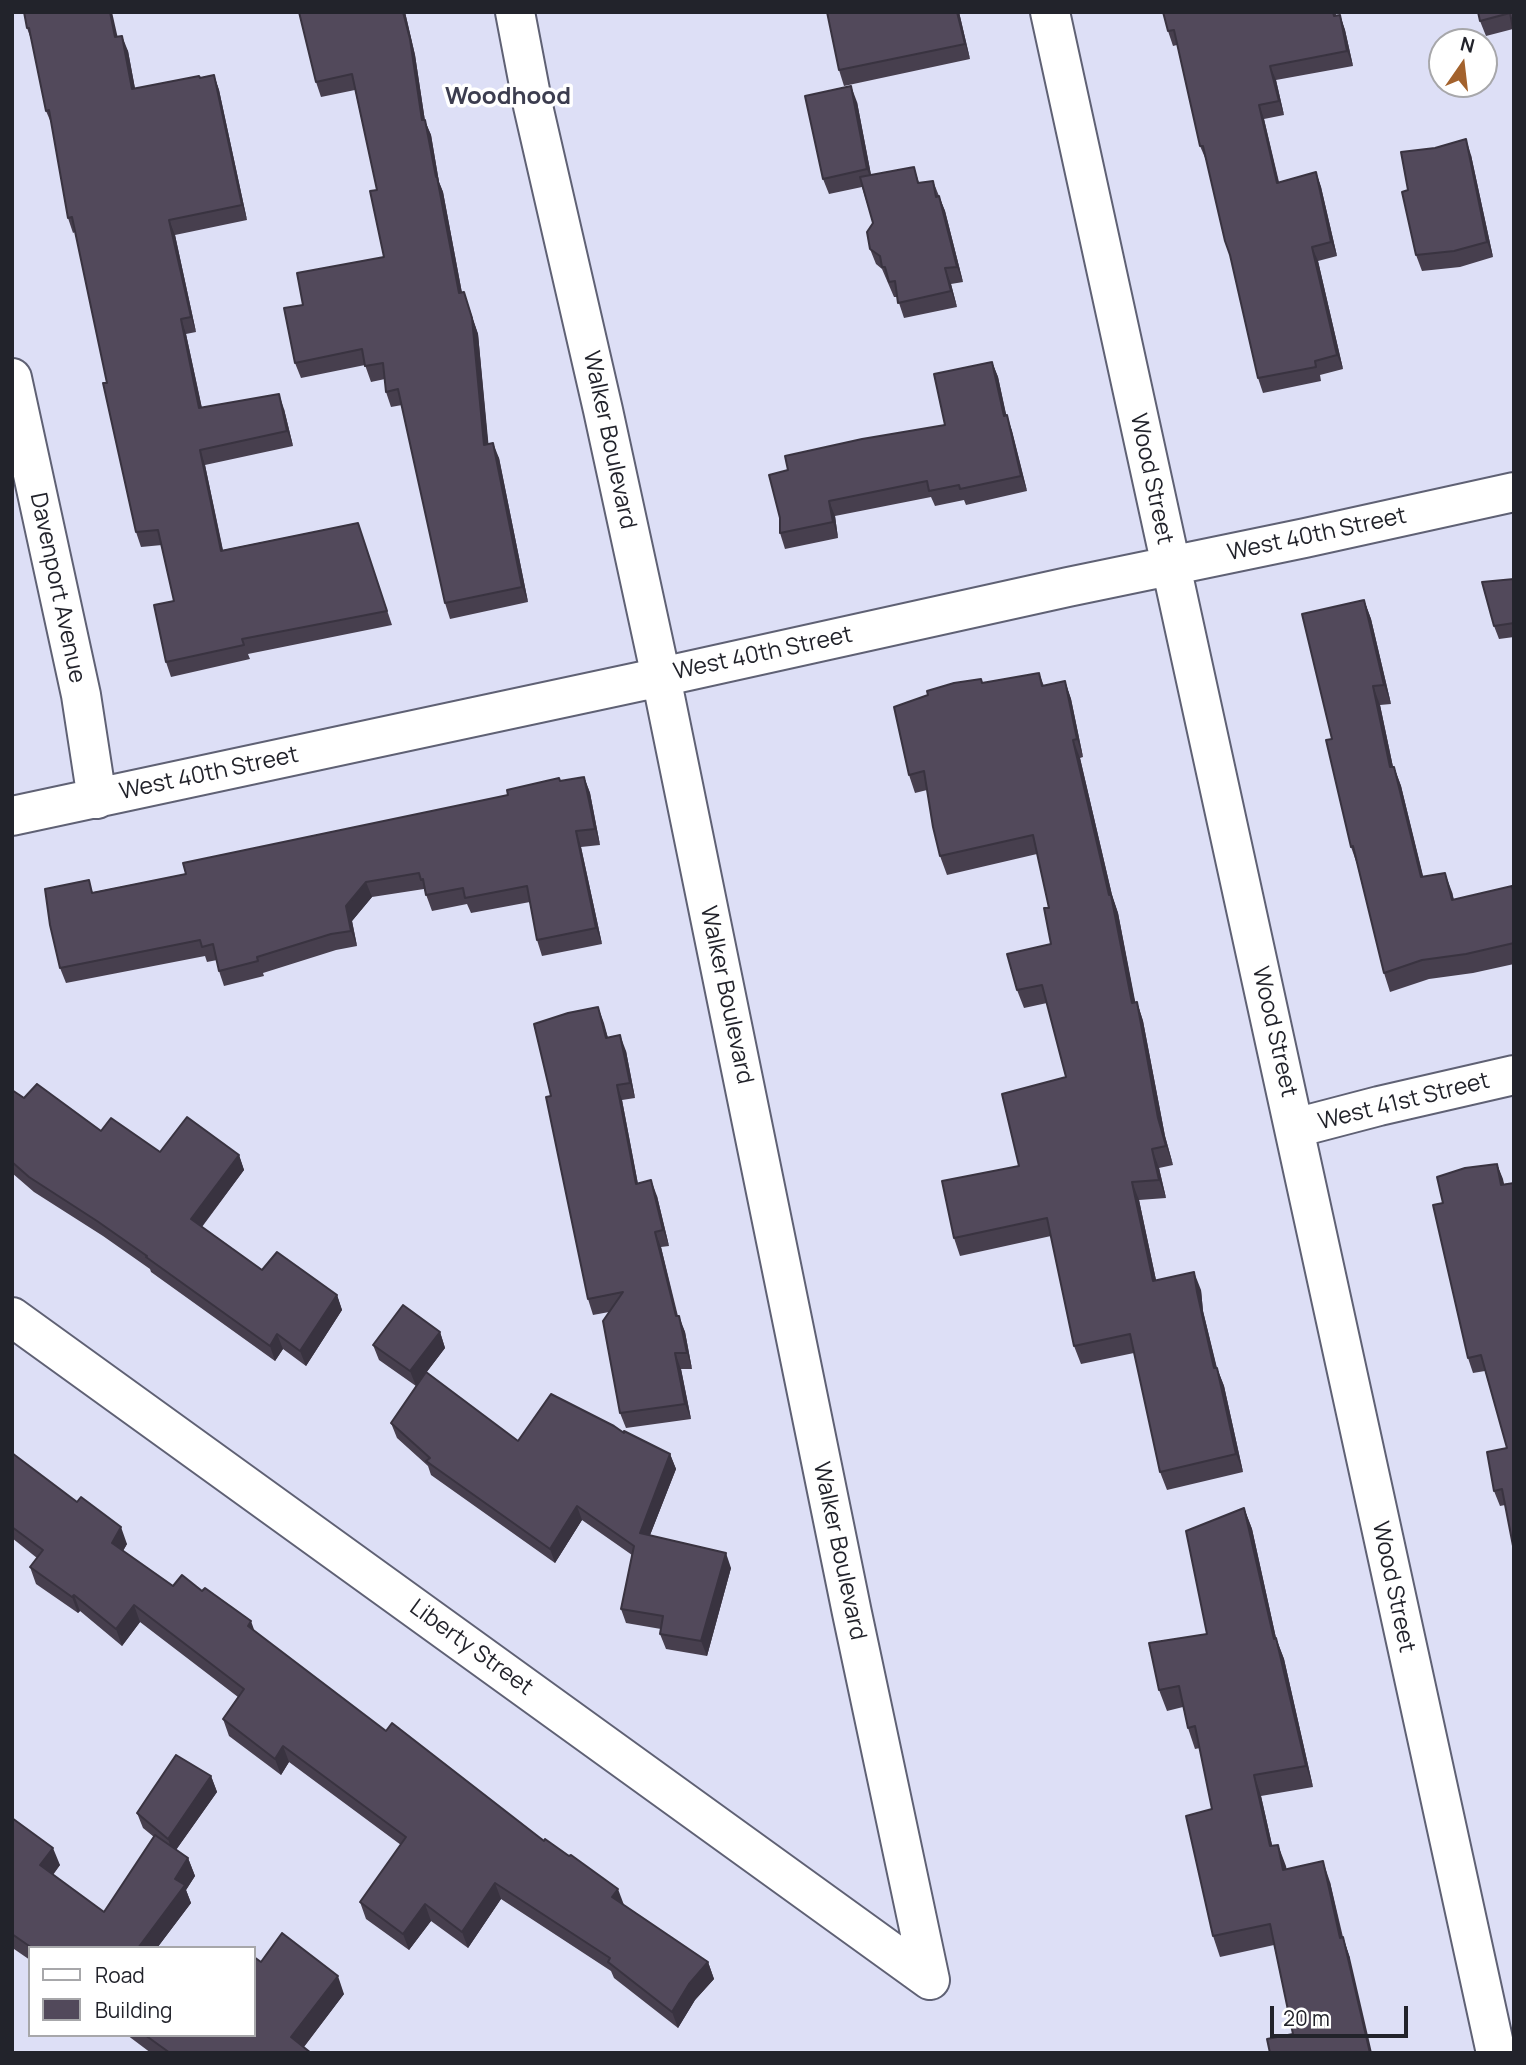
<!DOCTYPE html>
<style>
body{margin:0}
#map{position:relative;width:1526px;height:2065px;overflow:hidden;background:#dddff6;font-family:Manrope,sans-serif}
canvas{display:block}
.frame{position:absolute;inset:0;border:14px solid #22232b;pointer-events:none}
.legend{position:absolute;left:28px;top:1946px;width:228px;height:91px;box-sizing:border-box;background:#fff;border:2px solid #a7a7aa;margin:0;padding:9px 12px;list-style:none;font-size:21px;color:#22232b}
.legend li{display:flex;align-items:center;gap:14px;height:35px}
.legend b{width:35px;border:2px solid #a7a7aa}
.north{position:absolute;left:1428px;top:28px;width:70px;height:70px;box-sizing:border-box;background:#fff;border:2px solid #a7a7aa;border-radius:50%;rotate:14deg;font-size:19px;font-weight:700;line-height:28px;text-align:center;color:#22232b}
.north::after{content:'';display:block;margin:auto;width:24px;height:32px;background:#a3622d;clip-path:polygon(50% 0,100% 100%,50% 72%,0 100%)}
.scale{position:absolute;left:1270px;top:2006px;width:138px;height:32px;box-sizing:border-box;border:4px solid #22232b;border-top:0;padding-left:9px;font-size:21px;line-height:24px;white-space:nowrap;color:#22232b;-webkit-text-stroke:5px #fff;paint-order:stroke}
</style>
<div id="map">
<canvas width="1526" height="2065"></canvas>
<div class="frame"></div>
<ul class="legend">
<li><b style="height:9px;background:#fff"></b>Road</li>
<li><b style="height:19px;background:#52495b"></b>Building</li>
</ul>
<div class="north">N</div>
<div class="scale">20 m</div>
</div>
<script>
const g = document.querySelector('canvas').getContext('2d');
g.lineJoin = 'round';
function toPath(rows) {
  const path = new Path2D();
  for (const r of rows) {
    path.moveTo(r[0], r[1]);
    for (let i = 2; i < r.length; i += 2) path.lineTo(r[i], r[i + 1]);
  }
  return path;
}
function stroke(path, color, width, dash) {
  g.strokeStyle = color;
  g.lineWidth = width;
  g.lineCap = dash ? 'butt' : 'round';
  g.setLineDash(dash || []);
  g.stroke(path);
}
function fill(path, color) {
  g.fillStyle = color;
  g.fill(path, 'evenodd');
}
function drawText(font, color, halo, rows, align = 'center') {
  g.font = font + ' Manrope,sans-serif';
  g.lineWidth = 7;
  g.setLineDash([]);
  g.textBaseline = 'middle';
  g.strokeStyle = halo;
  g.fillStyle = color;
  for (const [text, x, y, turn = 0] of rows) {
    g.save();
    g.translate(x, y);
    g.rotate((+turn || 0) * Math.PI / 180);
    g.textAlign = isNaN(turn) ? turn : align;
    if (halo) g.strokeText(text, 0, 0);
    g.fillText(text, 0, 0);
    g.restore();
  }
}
const street = toPath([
 [515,12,533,106,603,410,661,677,852,1613,930,1980],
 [1050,12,1496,2053],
 [12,378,81,695,97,799],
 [12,816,661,677,1068,587,1305,538,1514,492],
 [1295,1128,1379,1106,1514,1075],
 [12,1317,930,1980]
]);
stroke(street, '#5f6174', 42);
stroke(street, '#fff', 38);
fill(toPath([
 [299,12,405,12,415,55,425,121,431,135,439,182,443,192,462,293,469,308,478,334,488,444,499,458,528,602,450,619,445,603,402,405,391,407,386,392,385,379,371,382,365,365,301,378,295,363,303,305,384,257,377,190,355,90,321,97,316,82],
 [959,12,970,59,844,86,839,70],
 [1163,12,1336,12,1336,16,1340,15,1345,30,1353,66,1276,80,1284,115,1264,119,1279,182,1316,172,1321,187,1337,256,1318,261,1343,369,1320,375,1321,381,1263,393,1258,378,1231,256,1206,160,1200,146,1177,45,1173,46,1168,31],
 [1514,12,1513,29,1486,36,1480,21],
 [27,28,117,37,128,51,135,89,214,75,219,90,247,220,175,235,196,332,186,334,202,408,284,409,293,446,205,465,223,550,358,523,392,625,248,654,250,659,171,677,166,662,174,601,162,545,141,547,136,532,107,383,75,232,73,233,68,218,52,125,46,111,32,42],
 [857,102,871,175,914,167,919,183,933,181,945,211,963,282,951,284,957,307,904,318,897,297,894,297,882,269,876,264,870,249,873,223,862,187,829,194,823,179],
 [1435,148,1471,155,1493,257,1460,267,1422,271,1416,255,1408,190],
 [992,362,998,377,1006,415,1012,431,1027,491,966,505,964,500,935,506,931,497,835,516,838,538,785,549,780,533,788,470,945,425],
 [1514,579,1514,637,1499,639,1494,626],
 [1364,600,1371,619,1391,704,1380,705,1393,767,1394,767,1401,786,1423,877,1452,892,1454,900,1512,886,1514,891,1514,964,1473,973,1429,979,1390,992,1384,973,1357,864,1351,847],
 [1039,673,1044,686,1065,681,1071,699,1083,757,1080,758,1112,895,1118,913,1135,1003,1137,1002,1143,1021,1165,1136,1173,1165,1159,1168,1166,1198,1139,1200,1156,1280,1201,1290,1203,1311,1217,1368,1224,1386,1243,1472,1167,1490,1160,1472,1134,1353,1081,1364,1074,1346,1051,1236,960,1256,954,1238,1019,1166,1066,1077,1047,1003,1024,1008,1017,990,1051,944,1049,908,1037,854,947,875,940,856,927,790,915,793,909,775,928,695],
 [584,777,590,793,600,845,581,847,602,944,542,956,537,940,530,902,471,913,467,904,432,911,424,889,372,897,352,921,357,946,336,950,263,973,264,976,224,986,219,971,217,960,207,962,205,956,66,983,60,968,94,892,186,874,508,795,560,781],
 [598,1007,608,1038,626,1051,635,1098,622,1100,638,1184,657,1196,669,1246,661,1247,678,1316,685,1332,692,1369,681,1369,691,1419,626,1428,620,1413,609,1312,593,1315,588,1299,551,1096],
 [12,1090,24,1098,101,1131,160,1152,239,1155,244,1170,202,1227,262,1270,337,1295,342,1310,306,1366,283,1349,275,1361,151,1272,150,1269,103,1236,34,1192,12,1173],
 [1497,1164,1504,1184,1514,1183,1514,1551,1505,1505,1500,1506,1494,1491,1487,1452,1507,1448,1485,1371,1473,1373,1468,1358,1433,1205,1443,1203,1437,1177,1465,1168],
 [440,1332,445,1348,426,1373,518,1441,624,1433,670,1454,676,1469,650,1535,731,1568,707,1656,666,1649,660,1634,661,1629,626,1623,621,1609,632,1555,582,1520,555,1563,431,1475,428,1466,397,1438,391,1423,416,1386,379,1360,373,1345],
 [12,1453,127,1544,123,1551,173,1586,254,1631,386,1731,624,1905,708,1962,714,1979,695,2000,678,2028,614,1978,611,1971,501,1899,468,1948,431,1921,409,1950,366,1919,360,1902,401,1845,289,1762,281,1775,229,1736,223,1719,238,1697,140,1622,122,1646,80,1611,78,1613,36,1584,30,1567,37,1558,12,1538],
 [1244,1508,1252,1529,1276,1638,1284,1659,1313,1787,1261,1796,1272,1845,1278,1845,1286,1869,1330,1882,1343,1937,1350,1958,1293,2034,1274,1945,1220,1957,1213,1936,1212,1809,1200,1748,1195,1749,1188,1728,1183,1707,1167,1711,1159,1690,1207,1634],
 [211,1776,217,1792,176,1850,188,1858,195,1876,186,1890,191,1903,157,1948,30,1948,30,1960,14,1949,13,1944,12,1818,60,1865,53,1875,104,1912,154,1837,143,1828,137,1813],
 [261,1962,344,1994,304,2047,311,2053,151,2053,127,2035,254,2035]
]), '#473f4e');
fill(toPath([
 [110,12,112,12,121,52,115,37],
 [403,12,405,12,415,55,425,121,431,135,439,182,443,192,465,309,459,293,436,177,422,120],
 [957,12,959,12,970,59,965,44],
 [1340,15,1345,30,1353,66,1347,51],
 [122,36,128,51,138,104,132,89],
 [1270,66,1276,80,1284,115,1279,101],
 [214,75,219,90,247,220,242,205],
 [851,86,857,102,873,185,867,169],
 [1259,105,1264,119,1282,197,1277,183],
 [1466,139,1471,155,1493,257,1487,242],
 [1316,172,1321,187,1337,256,1331,242],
 [939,196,945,211,963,282,957,267],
 [169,220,175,235,196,332,191,317],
 [1312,247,1318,261,1343,369,1337,355],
 [945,268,951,284,957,307,951,291],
 [464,292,478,334,490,460,484,445],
 [181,319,186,334,205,423,199,408],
 [992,362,998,377,1010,432,1004,416],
 [279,394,284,409,293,446,287,431],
 [1007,415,1012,431,1027,491,1021,476],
 [493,443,499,458,528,602,522,587],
 [200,450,205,465,226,566,221,551],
 [829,501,835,516,838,538,833,522],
 [1364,600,1371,619,1391,704,1384,685],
 [1065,681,1071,699,1083,757,1077,739],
 [1373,686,1380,705,1397,786,1390,767],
 [1073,740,1080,758,1112,895,1118,913,1139,1021,1132,1003,1109,895],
 [1394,767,1401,786,1428,896,1421,877],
 [584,777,590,793,600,845,595,829],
 [576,831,581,847,602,944,596,928],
 [1445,873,1452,892,1458,919,1452,900],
 [366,882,372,897,352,921,357,946,351,931,346,906],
 [1137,1002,1143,1021,1165,1136,1173,1165,1166,1146,1158,1118],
 [598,1007,604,1023,612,1053,606,1038],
 [620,1035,626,1051,635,1098,630,1083],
 [617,1085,622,1100,641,1200,636,1184],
 [1152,1149,1159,1168,1166,1198,1159,1180],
 [239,1155,244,1170,196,1234,191,1219],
 [1497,1164,1503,1179,1507,1200,1501,1185],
 [651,1180,657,1196,669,1246,663,1230],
 [1132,1182,1139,1200,1160,1299,1153,1281],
 [655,1232,661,1247,681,1332,676,1316],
 [1194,1272,1201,1290,1203,1311,1221,1386,1214,1368,1197,1292],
 [337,1295,342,1310,306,1366,300,1351],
 [679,1316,685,1332,692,1369,687,1353],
 [440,1332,445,1348,416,1386,410,1371],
 [277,1334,283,1349,275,1361,270,1346],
 [675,1353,681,1369,691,1419,685,1404],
 [1217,1368,1224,1386,1243,1472,1236,1454],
 [670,1454,676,1469,645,1548,640,1533],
 [577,1506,582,1520,555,1563,550,1549],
 [1244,1508,1252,1529,1276,1638,1284,1659,1313,1787,1306,1766,1274,1639],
 [121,1527,127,1544,118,1559,112,1543],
 [726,1553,731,1568,707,1656,701,1641],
 [74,1595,80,1611,78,1613,72,1597],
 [134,1605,140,1622,122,1646,116,1629],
 [251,1621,257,1638,248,1626],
 [283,1746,289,1762,281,1775,275,1759],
 [1254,1775,1261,1796,1277,1867,1270,1846],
 [211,1776,217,1792,173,1854,168,1839],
 [1278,1845,1286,1866,1291,1891,1283,1870],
 [53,1848,60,1865,46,1883,40,1865],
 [188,1858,195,1876,186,1890,191,1903,157,1948,138,1948,175,1879],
 [1323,1861,1330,1882,1347,1959,1340,1938],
 [495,1883,501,1899,468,1948,462,1932],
 [618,1889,624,1905,612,1897],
 [425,1904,431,1921,409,1950,403,1934],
 [1343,1937,1350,1958,1372,2053,1370,2053],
 [708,1962,714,1979,695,2000,678,2028,672,2012,689,1984],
 [338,1976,344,1994,299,2053,291,2037]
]), '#393340');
const building = toPath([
 [24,12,110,12,115,37,122,36,132,89,199,76,200,78,214,75,242,205,169,220,191,317,181,319,199,408,279,394,287,431,200,450,221,551,358,523,387,611,242,639,244,645,166,662,154,605,174,601,158,530,136,532,103,383,107,383,72,217,68,218,49,110,46,111,29,28,27,28,24,12],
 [299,12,403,12,410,39,422,120,425,120,436,177,437,177,459,293,464,292,472,318,484,445,493,443,522,587,445,603,398,389,386,392,383,363,365,366,362,349,295,363,284,308,303,305,297,273,384,257,370,191,377,190,352,74,316,82,299,12],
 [827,12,957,12,965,44,839,70,827,12],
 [1163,12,1333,12,1334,16,1340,15,1347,51,1270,66,1279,101,1259,105,1277,183,1316,172,1331,242,1312,247,1337,355,1315,361,1316,367,1258,378,1230,255,1225,241,1203,146,1200,146,1174,30,1168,31,1163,12],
 [1478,12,1514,12,1514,33,1510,13,1480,21,1478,12],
 [851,86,867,169,823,179,805,96,851,86],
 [1466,139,1487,242,1454,251,1416,255,1402,192,1408,190,1401,152,1435,148,1466,139],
 [914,167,918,183,933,181,936,197,939,196,957,267,945,268,951,291,898,303,895,281,889,282,885,267,882,267,880,256,870,249,867,232,873,223,860,177,914,167],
 [992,362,1004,416,1007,415,1021,476,960,489,959,485,929,491,927,481,829,501,833,522,780,533,780,518,769,475,788,470,785,456,862,439,945,425,934,374,992,362],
 [1514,579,1514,623,1494,626,1482,582,1514,579],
 [1364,600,1384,685,1373,686,1390,767,1394,767,1421,877,1445,873,1452,900,1512,886,1514,894,1514,943,1466,954,1422,960,1384,973,1353,846,1351,847,1326,740,1332,739,1302,614,1364,600],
 [1039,673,1042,686,1065,681,1077,739,1073,740,1109,895,1111,895,1132,1003,1137,1002,1158,1118,1166,1146,1152,1149,1159,1180,1132,1182,1153,1281,1194,1272,1197,1292,1214,1368,1217,1368,1236,1454,1160,1472,1130,1334,1074,1346,1047,1218,954,1238,942,1181,1019,1166,1002,1094,1066,1077,1042,985,1017,990,1007,954,1051,944,1044,908,1049,908,1033,835,940,856,933,827,924,771,909,775,894,707,928,695,927,691,954,683,981,679,982,683,1039,673],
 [584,777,595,829,576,831,596,928,537,940,527,886,465,898,463,888,426,895,423,879,421,880,419,873,366,882,346,906,351,931,331,934,257,957,258,961,219,971,213,944,202,947,200,940,60,968,50,925,45,889,89,880,92,893,186,874,183,863,508,795,507,790,559,778,560,781,584,777],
 [598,1007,606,1038,620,1035,630,1083,617,1085,636,1184,651,1180,663,1230,655,1232,676,1316,679,1316,687,1353,675,1353,685,1404,620,1413,603,1321,623,1292,588,1299,546,1097,551,1096,534,1024,568,1013,598,1007],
 [37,1084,101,1131,111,1118,160,1152,187,1117,239,1155,191,1219,262,1270,277,1252,337,1295,300,1351,277,1334,270,1346,146,1257,147,1256,97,1221,29,1177,12,1162,12,1090,24,1098,37,1084],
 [1497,1164,1501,1185,1514,1183,1514,1551,1502,1489,1494,1491,1487,1452,1507,1448,1481,1355,1468,1358,1433,1205,1443,1203,1437,1177,1465,1168,1497,1164],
 [403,1305,440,1332,410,1371,373,1345,403,1305],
 [426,1372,518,1441,551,1394,614,1426,624,1433,624,1431,670,1454,640,1533,726,1553,701,1641,660,1634,663,1616,621,1609,634,1546,577,1506,550,1549,426,1461,430,1458,391,1423,426,1372],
 [12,1453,77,1502,81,1497,121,1527,112,1543,173,1586,182,1575,202,1591,205,1588,251,1621,248,1626,386,1731,392,1723,544,1841,545,1839,569,1856,571,1855,618,1889,612,1897,708,1962,689,1984,672,2012,608,1962,610,1958,495,1883,462,1932,425,1904,403,1934,360,1902,406,1837,283,1746,275,1759,223,1719,244,1689,134,1605,116,1629,74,1595,72,1597,30,1567,43,1550,12,1527,12,1453],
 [1244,1508,1274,1639,1276,1638,1306,1766,1254,1775,1270,1846,1278,1845,1283,1870,1323,1861,1340,1938,1343,1937,1370,2053,1270,2053,1267,2039,1293,2034,1270,1924,1213,1936,1186,1816,1212,1809,1195,1726,1188,1728,1179,1686,1159,1690,1149,1643,1207,1634,1186,1531,1244,1508],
 [176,1755,211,1776,168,1839,137,1813,176,1755],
 [12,1818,53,1848,40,1865,104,1912,155,1835,188,1858,175,1879,185,1885,138,1948,32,1948,12,1934,12,1818],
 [282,1933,338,1976,291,2037,311,2053,170,2053,145,2035,254,2035,254,1957,261,1962,282,1933]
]);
fill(building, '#52495b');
stroke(building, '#393340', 2);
drawText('23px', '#22232b', '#fff', [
 ["Walker Boulevard",609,440,78],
 ["Wood Street",1151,479,78],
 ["West 40th Street",1317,535,-12],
 ["Davenport Avenue",57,588,78],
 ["West 40th Street",763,654,-12],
 ["West 40th Street",209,774,-12],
 ["Walker Boulevard",726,995,78],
 ["Wood Street",1274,1032,77],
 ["West 41st Street",1404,1102,-14],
 ["Walker Boulevard",839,1551,78],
 ["Wood Street",1393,1587,78],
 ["Liberty Street",471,1648,36]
]);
drawText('bold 24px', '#3c3d4f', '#fff', [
 ["Woodhood",508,97]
]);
</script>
